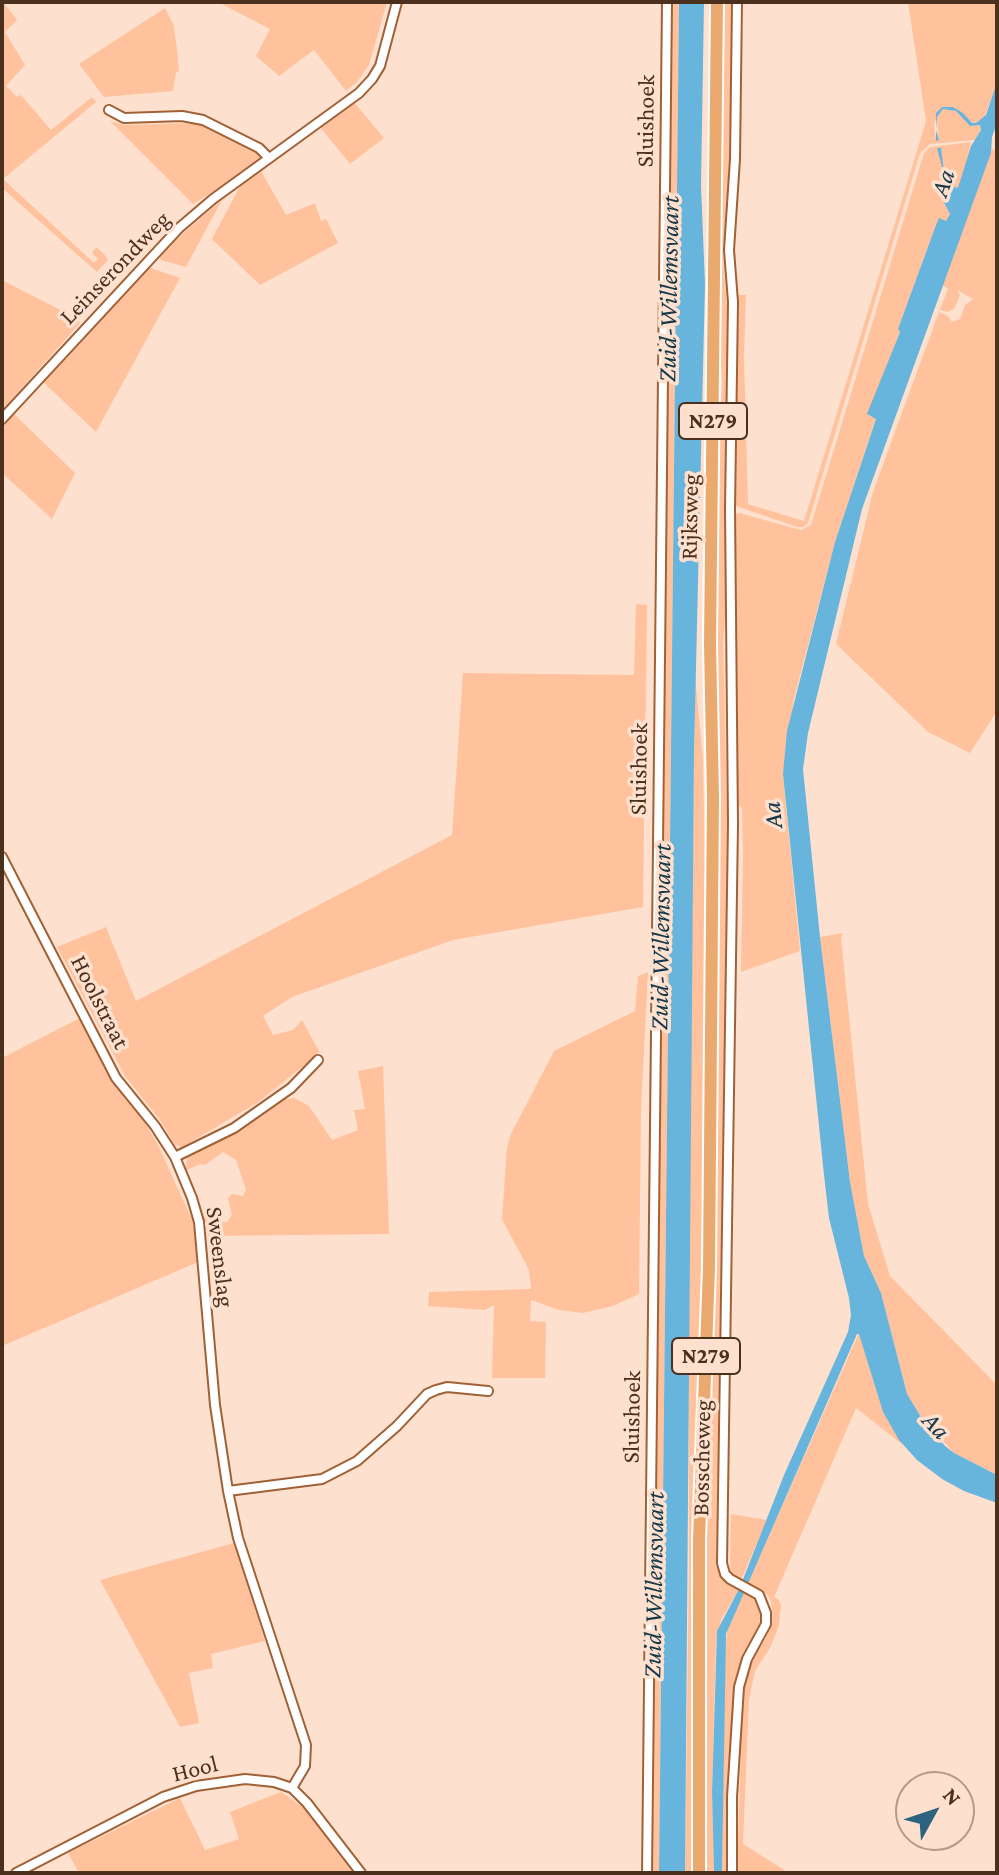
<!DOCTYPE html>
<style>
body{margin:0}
#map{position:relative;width:999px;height:1875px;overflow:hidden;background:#fee0cf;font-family:"Crimson Pro",serif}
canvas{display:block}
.frame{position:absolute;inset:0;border:4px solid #4c301e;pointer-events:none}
.north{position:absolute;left:895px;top:1771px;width:80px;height:80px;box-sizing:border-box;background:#fee0cf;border:2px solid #b79a88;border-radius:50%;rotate:50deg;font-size:22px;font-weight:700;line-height:32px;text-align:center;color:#4c301e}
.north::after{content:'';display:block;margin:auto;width:28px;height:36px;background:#2d637e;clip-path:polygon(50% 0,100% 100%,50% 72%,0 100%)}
</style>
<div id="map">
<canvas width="999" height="1875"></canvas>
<div class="frame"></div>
<div class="north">N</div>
</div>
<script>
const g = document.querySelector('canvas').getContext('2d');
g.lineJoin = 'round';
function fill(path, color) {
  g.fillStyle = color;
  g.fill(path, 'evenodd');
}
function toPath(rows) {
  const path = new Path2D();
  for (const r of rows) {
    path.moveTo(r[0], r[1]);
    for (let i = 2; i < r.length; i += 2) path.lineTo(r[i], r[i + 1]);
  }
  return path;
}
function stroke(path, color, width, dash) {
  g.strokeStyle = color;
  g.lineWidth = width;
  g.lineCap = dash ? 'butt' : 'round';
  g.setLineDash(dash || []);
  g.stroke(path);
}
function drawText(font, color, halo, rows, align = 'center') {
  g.font = font + ' "Crimson Pro",serif';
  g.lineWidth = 7;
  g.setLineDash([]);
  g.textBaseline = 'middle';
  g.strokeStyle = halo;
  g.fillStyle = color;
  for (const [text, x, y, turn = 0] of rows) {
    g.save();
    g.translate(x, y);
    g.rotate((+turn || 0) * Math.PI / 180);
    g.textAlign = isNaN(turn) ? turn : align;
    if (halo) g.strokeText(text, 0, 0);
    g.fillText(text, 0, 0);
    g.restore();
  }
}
fill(toPath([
 [3,2,17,20,5,32,25,65,6,86,17,97,21,95,51,130,92,97,96,102,3,179,94,263,98,259,92,253,96,247,104,254,108,260,97,272,2,188],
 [218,2,387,2,369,65,358,81,346,91,314,50,279,76,256,56,270,29],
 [671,2,679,2,659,1873,649,1873],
 [720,2,732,2,729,161,723,258,730,345,727,594,723,643,728,845,718,1414,719,1557,722,1577,740,1587,722,1618,716,1641,712,1792,714,1873,707,1873,705,1525,717,494,722,382,719,331],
 [908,2,997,2,997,82,985,116,976,123,972,124,953,107,939,109,934,125,936,141,938,138,937,117,943,109,956,111,970,126,980,125,981,130,975,140,930,144,920,153,808,523,804,527,797,527,733,505,735,295,746,295,744,358,748,504,804,521,926,121],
 [165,8,174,26,177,50,179,72,176,72,173,91,104,97,79,64],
 [353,101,384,138,350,164,320,127],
 [110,121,124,125,200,123,251,146,261,155,260,160,253,167,193,204],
 [971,142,961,186,958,188,950,186,945,179,940,148,938,148,942,167,940,195,950,214,946,221,939,219,936,225,898,329,900,331,868,415,876,418,835,542,794,699,783,775,800,951,741,972,743,853,742,808,736,803,734,514,739,513,801,530,811,525,924,153,930,147],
 [992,149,997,151,997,711,970,753,928,732,836,644,873,492,939,312,948,316,952,322,960,319,965,305,973,299,957,290,960,295,954,309,947,312,940,310,948,288,942,286],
 [261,171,286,215,315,203,321,221,326,219,338,243,260,285,212,239,240,186],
 [222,200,186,267,161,260,158,255],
 [148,267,180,278,96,432,43,382],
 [2,280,76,318,80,323,2,410],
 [13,413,75,473,52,519,2,473,2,426],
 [636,604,647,605,643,907,453,940,292,997,263,1016,273,1035,293,1030,302,1020,319,1051,316,1056,257,1103,182,1147,175,1145,160,1120,125,1076,57,947,106,927,136,1001,452,835,463,673,634,675],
 [695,676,703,759,705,866,702,1259,697,1389,694,1873,685,1873,689,1563,689,1204],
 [843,933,841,938,868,1204,890,1276,997,1385,997,1475,954,1453,921,1417,907,1394,881,1293,864,1257,850,1182,820,937],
 [648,972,641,1110,639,1294,613,1306,583,1313,559,1310,531,1300,530,1321,546,1322,545,1378,492,1378,494,1305,485,1310,428,1306,429,1292,531,1289,529,1270,502,1219,507,1147,511,1134,554,1051,635,1011,638,976],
 [80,1018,121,1092,146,1124,159,1147,193,1222,198,1262,2,1346,2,1058],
 [383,1066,389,1234,208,1236,203,1214,211,1213,218,1222,227,1222,232,1215,228,1198,232,1194,243,1196,246,1190,236,1160,223,1152,205,1165,200,1164,185,1171,188,1155,282,1100,294,1098,309,1106,332,1140,358,1130,354,1110,365,1109,358,1071],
 [859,1333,883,1412,903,1445,856,1408,774,1597,779,1600,781,1605,779,1626,770,1648,755,1671,749,1700,743,1844,789,1873,737,1873,743,1685,749,1663,766,1638,772,1617,771,1601,767,1594,748,1583],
 [731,1514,767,1520,741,1580,733,1575,730,1569],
 [234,1543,265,1641,211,1654,213,1668,189,1673,199,1723,180,1727,100,1580],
 [745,1590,762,1603,763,1624,744,1658,728,1873,722,1873,725,1647,729,1623],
 [281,1792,304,1808,354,1873,79,1873,68,1853,180,1798,205,1850,239,1839,230,1812]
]), '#ffc29d');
fill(toPath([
 [679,2,704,2,701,186,705,284,694,752,685,1873,659,1873],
 [997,82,997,123,992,137,991,153,862,509,808,733,803,769,820,937,850,1182,864,1256,881,1293,907,1394,921,1417,945,1446,954,1453,997,1475,997,1503,964,1491,942,1479,917,1460,899,1440,883,1412,859,1334,857,1334,726,1634,722,1873,714,1873,712,1792,717,1631,740,1587,784,1475,848,1332,851,1315,849,1298,829,1218,824,1175,783,774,787,731,835,542,876,419,867,414,900,332,898,329,936,225,939,218,946,221,950,214,940,195,942,167,937,148,941,148,945,179,951,186,958,188,971,146,981,130,980,125,970,126,956,111,943,109,937,117,936,130,939,140,936,141,936,113,942,107,953,107,963,113,972,123,976,123,986,115]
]), '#67b4dc');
const street = toPath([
 [109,110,124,118,182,116,203,120,259,148,269,158],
 [2,419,179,228,213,199,359,93,372,79,380,66,397,2],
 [2,857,116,1078,155,1126,175,1157,192,1198,199,1222,215,1405,228,1491,238,1538,306,1745,305,1766,292,1788],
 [175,1157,234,1128,291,1088,318,1060],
 [228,1491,322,1479,357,1461,397,1426,427,1394,436,1390,447,1387,488,1391],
 [16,1873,163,1797,196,1786,245,1779,274,1782,292,1788,307,1803,361,1873],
 [647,1873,667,2],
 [732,1873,732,1797,739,1687,747,1659,766,1624,766,1613,759,1595,730,1579,725,1574,722,1563,733,824,730,509,733,302,729,250,735,159,737,2]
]);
const primary = toPath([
 [699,1873,699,1539,709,1268,713,798,710,644,717,2]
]);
stroke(street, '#a16136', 12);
stroke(primary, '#fff', 16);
stroke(street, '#fff', 8);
stroke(primary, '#eaa96e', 12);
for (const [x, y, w] of [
 [713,421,68],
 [706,1356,68]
]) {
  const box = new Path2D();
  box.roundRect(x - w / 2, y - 18, w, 36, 6);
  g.fillStyle = '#fee0cf';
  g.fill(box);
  stroke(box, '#4c301e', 2);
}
drawText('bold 22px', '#4c301e', null, [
 ["N279",713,421],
 ["N279",706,1356]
]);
drawText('24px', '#4c301e', '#fee0cf', [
 ["Sluishoek",646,121,-89],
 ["Leinserondweg",115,268,-46],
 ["Rijksweg",690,517,-89],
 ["Sluishoek",639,769,-89],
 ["Hoolstraat",100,1002,63],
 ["Sweenslag",220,1257,83],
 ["Sluishoek",632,1417,-89],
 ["Bosscheweg",702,1458,-89],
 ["Hool",195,1769,-14]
]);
drawText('italic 26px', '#153849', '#fee0cf', [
 ["Aa",943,183,-71],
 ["Zuid-Willemsvaart",669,289,-89],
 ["Aa",773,815,-96],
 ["Zuid-Willemsvaart",661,937,-89],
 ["Aa",936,1426,47],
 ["Zuid-Willemsvaart",654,1585,-89]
]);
</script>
